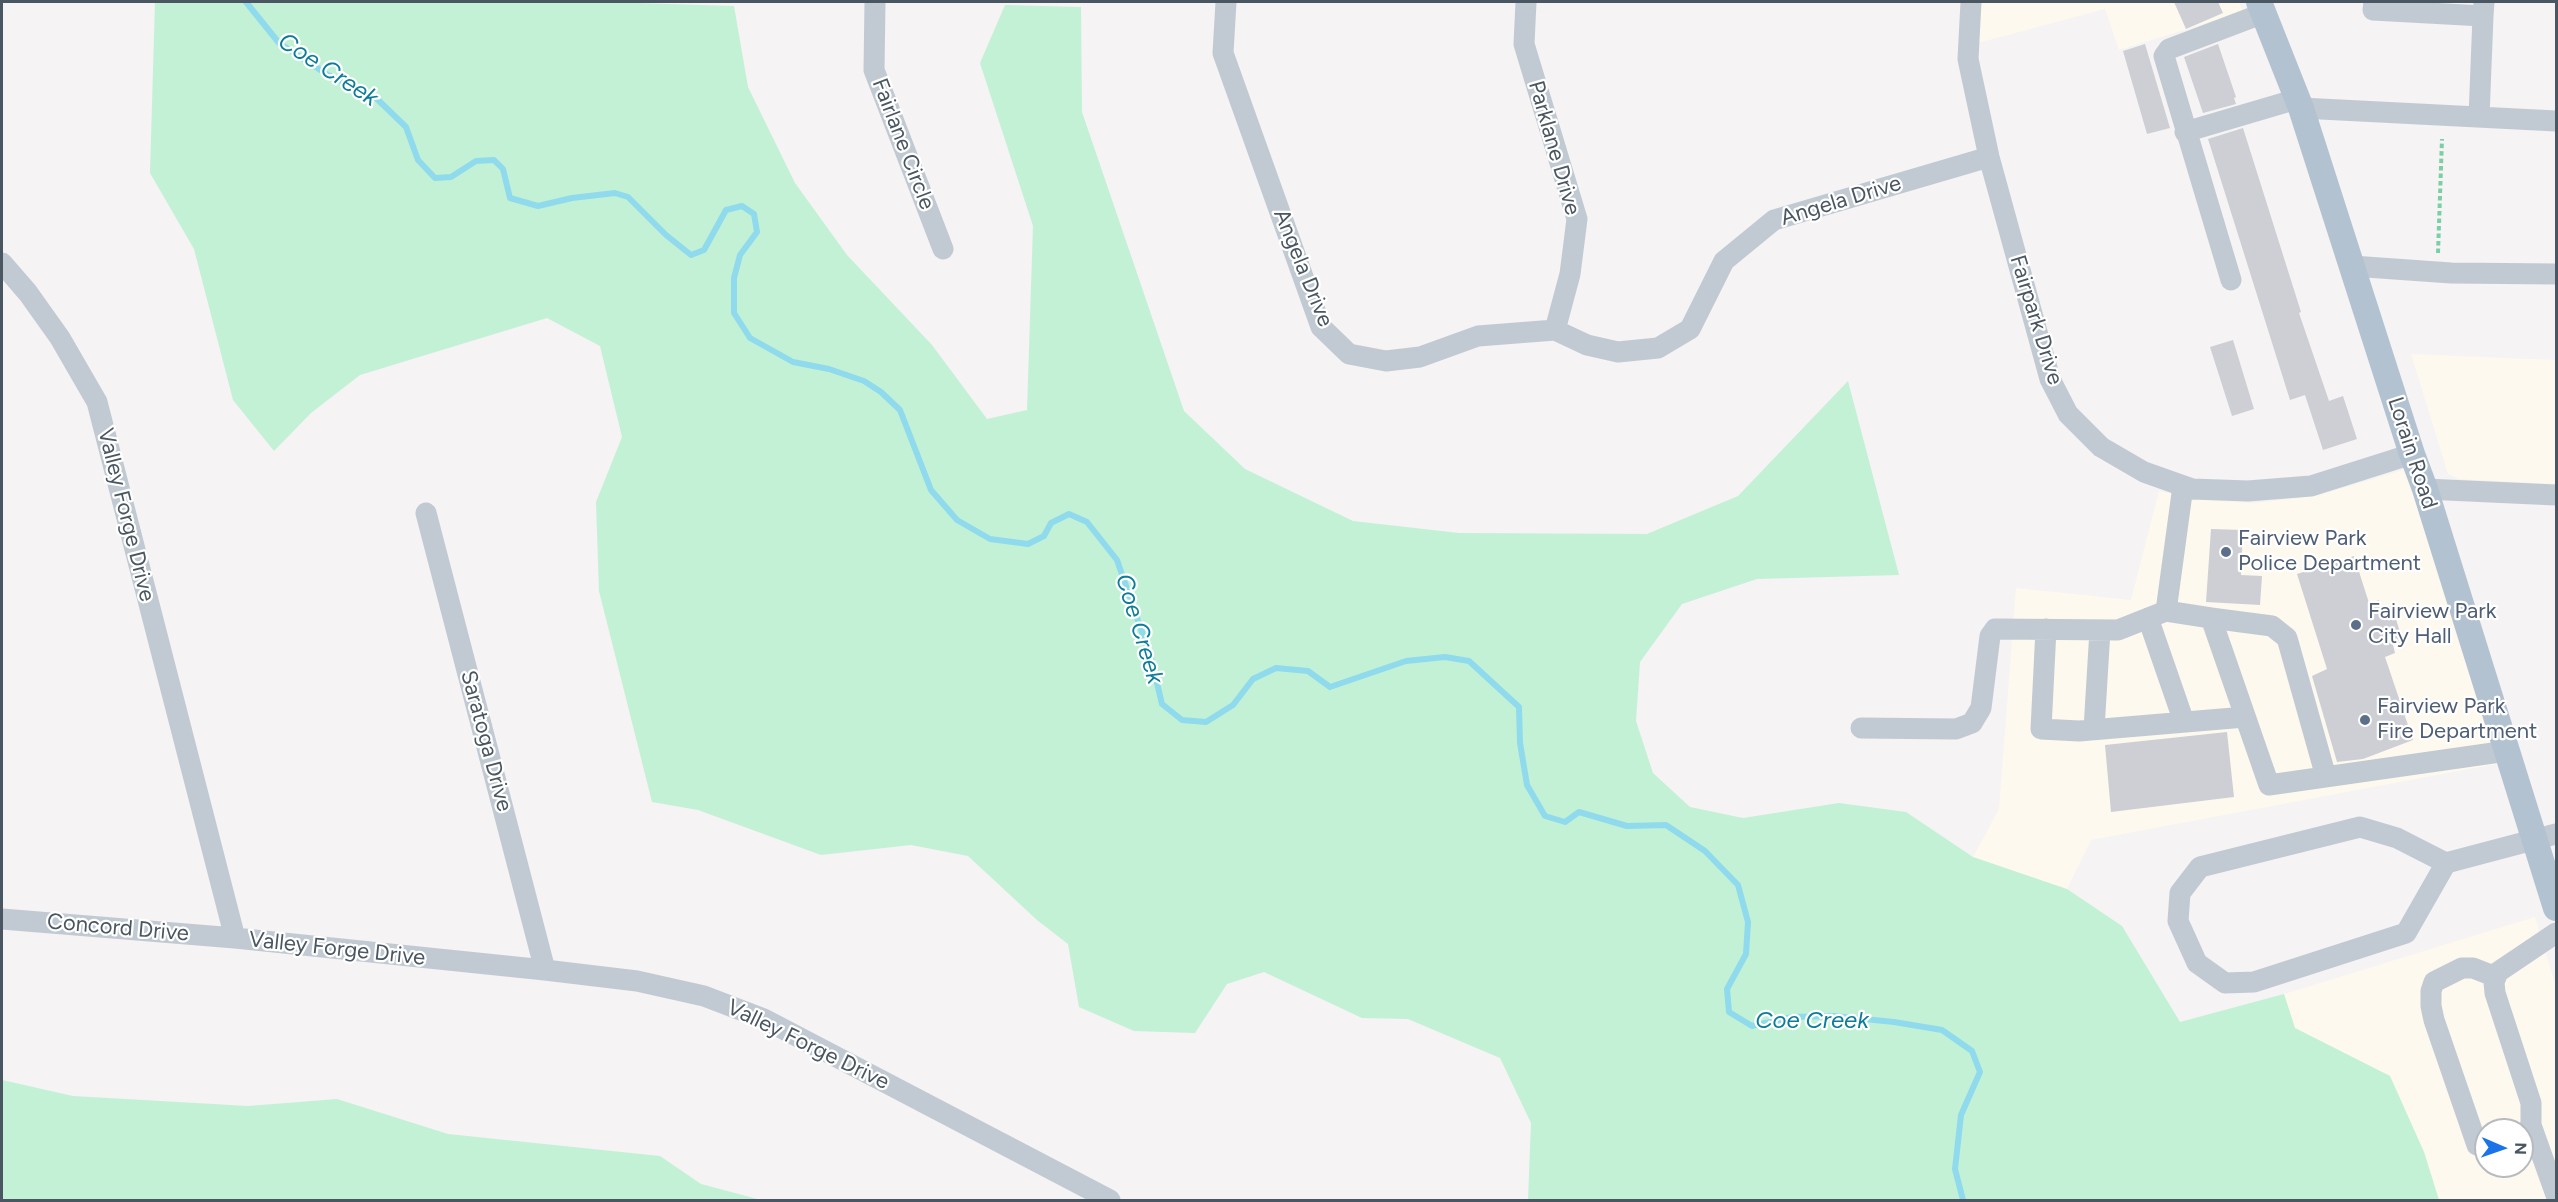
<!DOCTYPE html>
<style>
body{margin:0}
#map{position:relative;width:2558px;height:1202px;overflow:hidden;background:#f5f3f3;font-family:Figtree,sans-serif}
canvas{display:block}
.frame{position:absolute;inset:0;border:3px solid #4a5661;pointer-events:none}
.north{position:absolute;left:2474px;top:1118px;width:60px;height:60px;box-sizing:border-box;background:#fff;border:2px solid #b7bbc0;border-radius:50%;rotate:92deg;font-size:16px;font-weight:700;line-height:24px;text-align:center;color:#4a5661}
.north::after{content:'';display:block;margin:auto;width:21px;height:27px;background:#1a73e8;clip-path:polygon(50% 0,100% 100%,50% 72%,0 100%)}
</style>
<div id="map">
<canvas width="2558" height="1202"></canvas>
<div class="frame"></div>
<div class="north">N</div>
</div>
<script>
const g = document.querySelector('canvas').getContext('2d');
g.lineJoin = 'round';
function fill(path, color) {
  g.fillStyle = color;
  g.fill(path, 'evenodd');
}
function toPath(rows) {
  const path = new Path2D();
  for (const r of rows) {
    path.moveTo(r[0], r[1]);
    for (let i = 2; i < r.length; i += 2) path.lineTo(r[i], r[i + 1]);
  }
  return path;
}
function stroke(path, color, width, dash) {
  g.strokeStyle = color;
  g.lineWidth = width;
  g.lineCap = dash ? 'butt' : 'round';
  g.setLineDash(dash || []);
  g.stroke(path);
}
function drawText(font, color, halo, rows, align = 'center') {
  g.font = font + ' Figtree,sans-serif';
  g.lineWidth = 4.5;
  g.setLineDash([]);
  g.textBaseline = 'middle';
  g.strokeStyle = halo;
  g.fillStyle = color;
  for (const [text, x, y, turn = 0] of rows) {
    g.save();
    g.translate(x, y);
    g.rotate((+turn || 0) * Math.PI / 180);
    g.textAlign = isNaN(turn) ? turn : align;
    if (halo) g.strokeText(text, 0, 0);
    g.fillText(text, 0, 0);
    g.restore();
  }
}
fill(toPath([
 [1975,2,2239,2,2243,12,2119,50,2105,9,1974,44],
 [2411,354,2556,360,2556,484,2459,479,2448,474],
 [2410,468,2501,763,2091,840,2067,889,1973,857,1999,809,2016,588,2131,600,2159,491,2203,500,2255,503,2316,496],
 [2535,917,2556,987,2556,1200,2439,1200,2424,1152,2390,1076,2295,1028,2284,994],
 [2486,1130,2522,1130,2522,1166,2486,1166]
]), '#fdf9ef');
fill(toPath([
 [155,2,602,2,734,6,748,87,795,183,847,255,932,345,987,419,1027,410,1033,226,980,63,1005,5,1081,7,1082,112,1184,411,1245,469,1353,521,1459,533,1647,534,1738,496,1848,381,1899,575,1757,579,1682,604,1640,662,1636,721,1653,773,1690,807,1743,818,1839,803,1906,812,1973,857,2067,889,2122,926,2180,1022,2284,994,2295,1028,2390,1076,2424,1152,2439,1200,1528,1200,1531,1123,1500,1058,1408,1019,1362,1018,1264,972,1227,984,1195,1033,1134,1031,1079,1007,1068,944,1037,920,968,856,911,845,821,855,698,810,652,802,599,591,596,502,622,437,600,346,547,318,360,375,311,413,274,451,233,400,194,249,150,173],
 [2,1080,73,1096,248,1106,337,1099,448,1134,660,1156,701,1184,761,1200,2,1200]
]), '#c3f1d5');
stroke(toPath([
 [246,2,279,43,328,75,374,96,406,127,418,160,435,178,451,177,476,161,494,160,503,169,510,198,538,206,572,198,615,193,628,197,666,235,691,255,704,250,726,210,742,206,754,214,757,232,740,255,734,278,734,313,750,338,793,362,829,369,864,381,881,392,900,410,931,490,957,520,990,539,1028,544,1044,536,1051,523,1069,514,1087,522,1117,560,1151,658,1162,704,1182,720,1206,722,1233,705,1253,679,1276,668,1308,671,1330,687,1406,661,1445,657,1469,661,1519,707,1520,743,1527,785,1545,816,1565,822,1579,812,1627,826,1666,825,1705,851,1738,885,1748,922,1746,954,1727,989,1729,1012,1752,1026,1792,1017,1834,1016,1894,1022,1942,1030,1972,1051,1980,1072,1961,1115,1955,1169,1963,1200]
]), '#90daee', 6);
fill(toPath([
 [2174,2,2218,2,2223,13,2186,29],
 [2145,44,2170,128,2147,134,2123,51],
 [2218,44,2236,97,2234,98,2236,104,2203,113,2184,57],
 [2243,128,2301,312,2299,313,2329,401,2343,396,2357,439,2323,450,2305,395,2290,400,2208,139],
 [2233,340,2254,409,2232,416,2210,347],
 [2211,529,2243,530,2241,575,2262,576,2260,605,2206,602],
 [2354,556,2369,603,2379,600,2382,609,2392,606,2403,642,2393,645,2395,653,2385,657,2413,740,2363,759,2337,762,2312,676,2327,669,2297,574],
 [2227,732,2234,797,2111,812,2105,745]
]), '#cdcfd5');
stroke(toPath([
 [2438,253,2442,139]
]), '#7ad0a6', 4, [4.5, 3]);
stroke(toPath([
 [875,2,874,70,943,249],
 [1226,2,1223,53,1321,327,1349,354,1386,361,1420,357,1478,336,1555,330,1587,345,1618,352,1658,348,1690,329,1724,261,1774,220,1989,157],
 [1526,2,1524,44,1577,219,1570,274,1555,330],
 [1971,2,1968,59,1989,157,2050,379,2068,414,2101,447,2144,472,2192,489,2248,491,2311,486,2412,454],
 [2374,2,2373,10,2483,16,2484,2],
 [2301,108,2556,121],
 [2479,117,2483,16],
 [2185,132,2297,99],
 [2,263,28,293,60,338,97,402,235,938],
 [2352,266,2451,273,2556,274],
 [2231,280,2164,56,2169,49,2264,13],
 [2425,489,2556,495],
 [426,513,545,970],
 [2166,611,2183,486],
 [2148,618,2184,722],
 [2211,618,2272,626,2287,638,2326,777],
 [2046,629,2041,729,2079,731,2245,717],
 [1861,728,1956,729,1972,723,1981,708,1990,636,1995,629,2118,630,2166,611,2211,618,2269,785,2507,751],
 [2094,729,2100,630],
 [2446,863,2397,838,2360,827,2200,867,2180,893,2178,921,2197,963,2225,983,2254,982,2406,933,2446,863,2556,834],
 [2,919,235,938,545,970,637,981,704,996,764,1019,1110,1200],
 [2531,1125,2556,1195],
 [2522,1139,2531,1125,2531,1103,2495,993,2494,982,2498,972,2556,933],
 [2486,1149,2477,1145,2434,1020,2431,1006,2431,991,2434,982,2462,968,2473,968,2496,977]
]), '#c1cad2', 21);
stroke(toPath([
 [2259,2,2301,108,2412,454,2425,489,2556,908]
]), '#b3c2d1', 26);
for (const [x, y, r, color] of [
 [2226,552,6,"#5c6f8a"],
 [2356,625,6,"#5c6f8a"],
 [2365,720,6,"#5c6f8a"]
]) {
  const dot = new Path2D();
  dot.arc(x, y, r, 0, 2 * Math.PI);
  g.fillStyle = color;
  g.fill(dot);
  stroke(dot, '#fff', 2);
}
drawText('22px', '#4a5661', '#fff', [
 ["Fairlane Circle",903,144,69],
 ["Parklane Drive",1554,148,74],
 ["Angela Drive",1841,201,-17],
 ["Angela Drive",1303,268,68],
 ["Fairpark Drive",2036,320,73],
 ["Lorain Road",2412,453,72],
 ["Valley Forge Drive",126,515,76],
 ["Saratoga Drive",486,741,75],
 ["Concord Drive",118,928,5],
 ["Valley Forge Drive",337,949,6],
 ["Valley Forge Drive",808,1045,26]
]);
drawText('22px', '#4e5e75', '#fff', [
 ["Fairview Park",2238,539],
 ["Police Department",2238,564],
 ["Fairview Park",2368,612],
 ["City Hall",2368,637],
 ["Fairview Park",2377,707],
 ["Fire Department",2377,732]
], 'left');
drawText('italic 24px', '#0c7c9b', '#fff', [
 ["Coe Creek",328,70,33],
 ["Coe Creek",1139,629,73],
 ["Coe Creek",1812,1021]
]);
</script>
